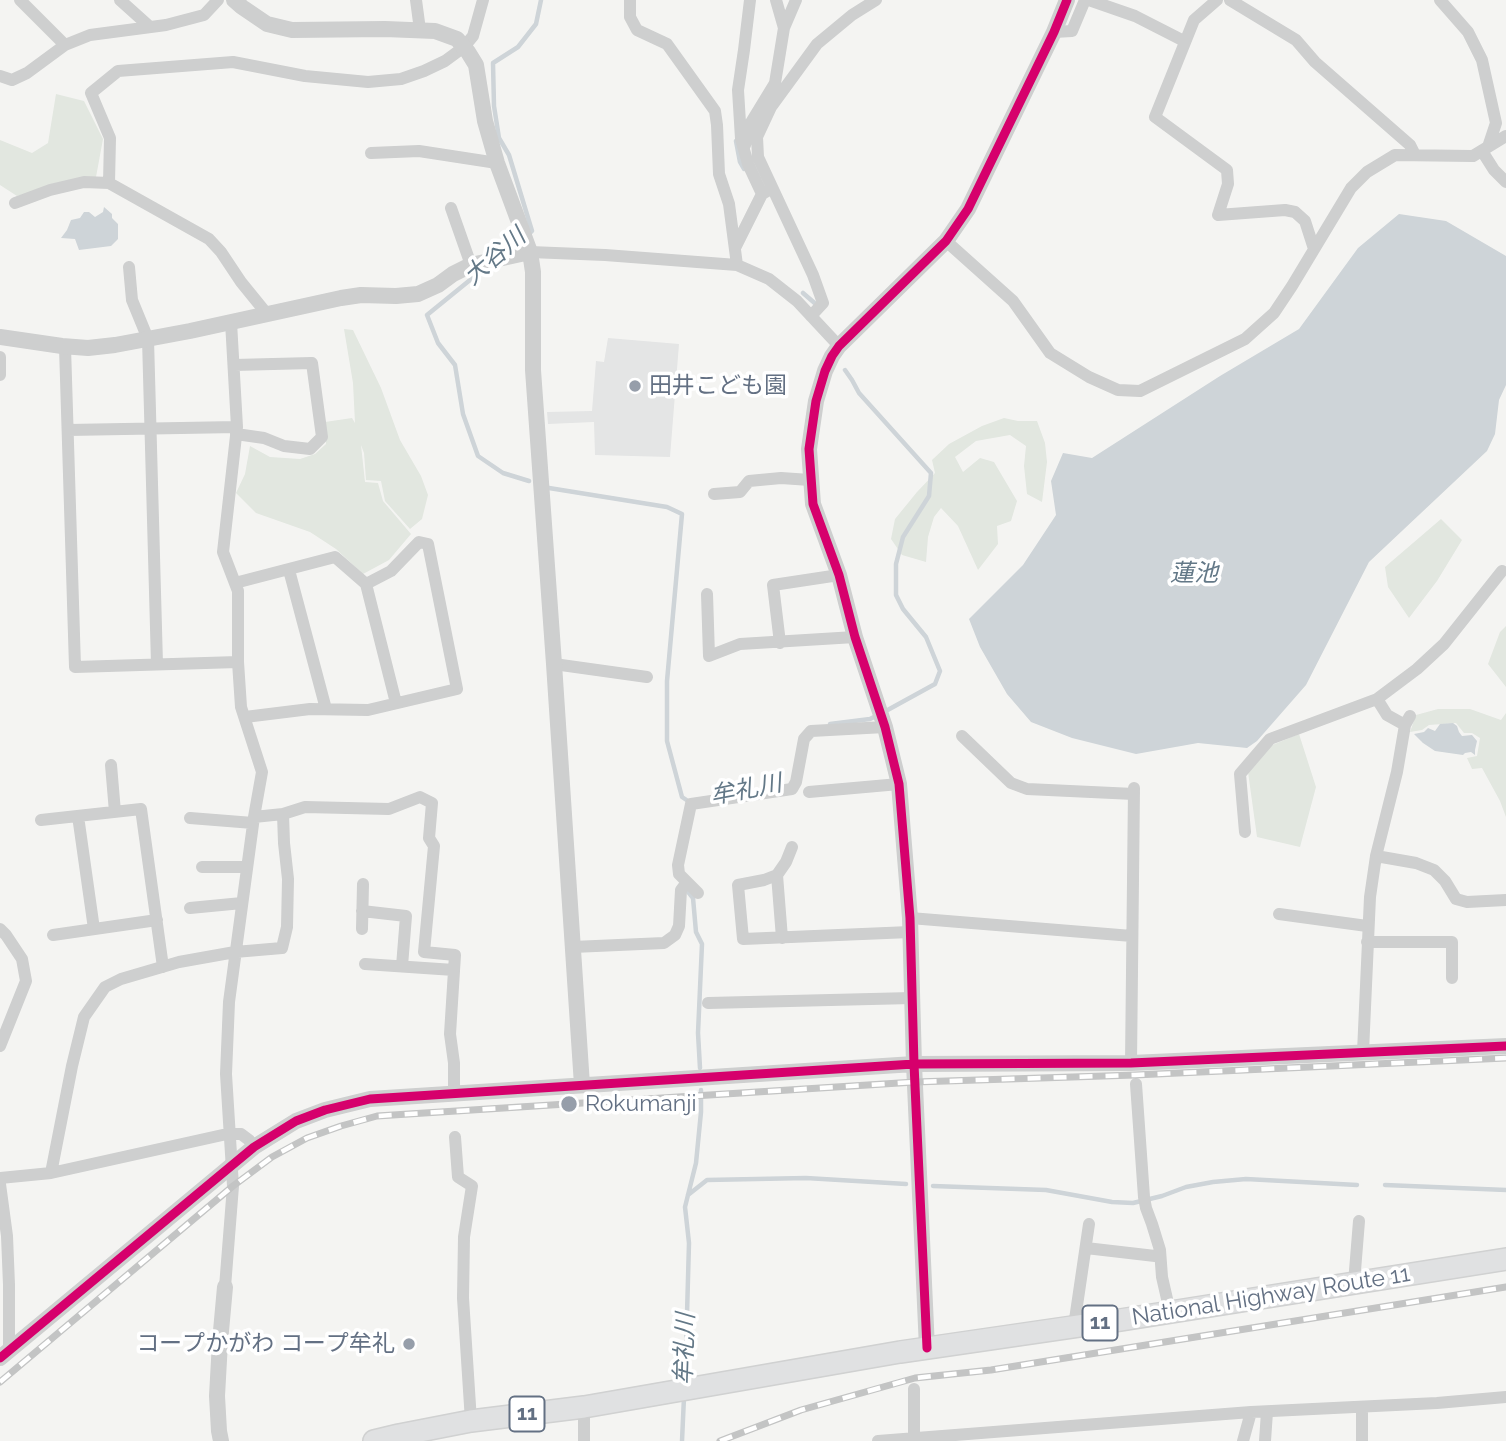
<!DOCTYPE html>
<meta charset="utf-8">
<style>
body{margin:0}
canvas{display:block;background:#f4f4f2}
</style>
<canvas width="1506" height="1441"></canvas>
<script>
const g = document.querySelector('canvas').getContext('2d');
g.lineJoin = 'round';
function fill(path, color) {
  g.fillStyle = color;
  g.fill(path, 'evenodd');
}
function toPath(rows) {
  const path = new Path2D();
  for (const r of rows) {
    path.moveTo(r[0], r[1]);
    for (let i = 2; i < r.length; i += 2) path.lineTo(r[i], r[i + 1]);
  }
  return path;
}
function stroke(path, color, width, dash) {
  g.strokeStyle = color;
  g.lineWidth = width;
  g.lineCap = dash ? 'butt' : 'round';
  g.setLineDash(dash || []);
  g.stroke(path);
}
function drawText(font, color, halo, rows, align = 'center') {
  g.font = font + ' Raleway,"Noto Sans JP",sans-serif';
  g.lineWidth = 7;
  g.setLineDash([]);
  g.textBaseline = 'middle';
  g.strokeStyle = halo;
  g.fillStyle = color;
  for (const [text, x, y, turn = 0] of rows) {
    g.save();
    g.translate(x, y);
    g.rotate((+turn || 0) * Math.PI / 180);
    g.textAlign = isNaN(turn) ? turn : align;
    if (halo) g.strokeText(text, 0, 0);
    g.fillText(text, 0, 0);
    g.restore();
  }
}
fill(toPath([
 [608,338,679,344,670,457,595,455,594,422,548,424,547,412,592,411,596,361,604,362]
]), '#e4e5e5');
fill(toPath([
 [56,94,84,101,103,139,96,177,17,196,0,185,0,140,32,153,48,143],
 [344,329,353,330,381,388,400,440,421,476,428,495,422,519,410,529,385,501,381,481,366,480,364,453,361,445,365,482,378,483,383,501,411,534,389,560,363,574,336,549,310,532,256,513,236,493,245,474,250,446,270,457,300,459,315,454,326,444,325,422,352,418,355,423,353,383],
 [1004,418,1018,421,1037,421,1045,443,1047,462,1042,502,1027,494,1024,466,1026,446,1010,435,976,441,955,457,963,472,980,458,994,462,1017,501,1011,521,997,526,998,544,978,570,958,526,941,508,934,517,928,537,926,562,902,555,891,539,895,519,917,492,935,473,932,460,949,444,982,426],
 [1441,519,1462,540,1437,581,1409,618,1388,587,1385,567],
 [1506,626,1506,687,1488,664,1500,632],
 [1438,709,1470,709,1501,720,1506,713,1506,817,1500,801,1482,768,1472,769,1467,758,1477,756,1480,738,1472,733,1464,733,1456,723,1429,725,1422,730,1410,732,1416,715],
 [1299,734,1316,787,1300,847,1257,837,1248,772,1270,746]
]), '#e2e7e0');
fill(toPath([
 [104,207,112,214,112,218,118,224,118,239,111,246,79,250,75,239,61,238,67,230,71,220,80,218,84,212,89,212,95,217,103,212],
 [1399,214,1446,221,1506,256,1506,385,1499,400,1495,434,1487,451,1369,562,1306,685,1257,741,1247,748,1198,743,1136,754,1072,738,1031,722,1007,694,980,647,969,619,1023,565,1056,515,1051,481,1063,453,1092,458,1220,376,1299,329,1358,248],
 [1453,723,1457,726,1459,732,1462,736,1472,735,1477,741,1475,750,1475,755,1471,752,1465,753,1463,755,1435,751,1423,743,1414,734,1424,732,1428,728,1435,731,1440,724]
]), '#ced4d8');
stroke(toPath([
 [736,141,740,162,744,169],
 [529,234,532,231,509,155,499,138,494,106,493,63,518,47,536,24,541,0],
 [507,251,522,239],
 [486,267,427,315,438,343,455,365,463,414,478,456,503,473,529,481],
 [803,293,818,306],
 [845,370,852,380,859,393,931,473,929,496,903,537,896,564,896,595,903,609,926,637,940,671,935,684,884,712],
 [549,488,667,507,682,514,667,681,667,741,682,797,688,801],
 [830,724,870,719,876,716],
 [685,888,693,898,696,932,702,944,698,1033,700,1068],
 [1385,1185,1506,1190],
 [933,1186,1046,1190,1112,1202,1133,1203,1162,1196,1186,1187,1213,1182,1246,1179,1357,1185],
 [688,1195,707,1180,806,1178,906,1184],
 [685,1385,689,1243,685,1207,696,1163,701,1112,701,1090],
 [682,1441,684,1397]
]), '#ced4d8', 4.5);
const trunk = toPath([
 [374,1441,399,1435,471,1421,584,1407,900,1352,1120,1320,1506,1259]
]);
stroke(trunk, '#d0d1d1', 24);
stroke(toPath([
 [20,0,65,45],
 [120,0,150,27],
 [416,0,420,30],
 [630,0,630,17,637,30,667,44,715,111,717,125,719,174,729,204,737,265],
 [750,0,744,50,738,90,741,139,748,164,762,194],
 [776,0,784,28],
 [1089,0,1135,16,1184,41],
 [1217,0,1194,20,1155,117,1227,170,1228,184,1218,215,1285,210,1295,212,1305,221,1314,249],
 [1230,0,1296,40,1315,62,1410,145,1415,155],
 [1440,0,1468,32,1482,60,1496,123,1488,147],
 [1054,32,1072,31,1085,0],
 [0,76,12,80,27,73,65,45,90,35,166,25,204,15,218,0],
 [745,145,750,124,775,83,784,28,796,0],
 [1482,151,1494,170,1506,182],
 [371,153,419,151,497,163],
 [109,183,110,138,91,93,118,71,233,62,305,76,368,82,401,79,424,71,445,61,464,47,473,36,483,0],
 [15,203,50,190,84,182,109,183,209,239,221,252,241,282,267,314],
 [451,208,471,265],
 [946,241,1013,301,1050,353,1089,377,1118,390,1140,391,1245,339,1274,313,1292,286,1351,188,1367,172,1395,155,1473,156,1506,136],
 [736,246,762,194,769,190],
 [530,252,605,255,737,265,769,279,797,301,839,346],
 [129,267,132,300,148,339,157,664],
 [811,316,823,303,813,275,758,157,757,137,771,107,817,44,852,15,876,0],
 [65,347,75,667,238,662],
 [0,357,0,375],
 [234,365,312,363,322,437,310,449,284,446,264,438,236,434],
 [68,430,237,427],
 [714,494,740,492,749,481,781,478,810,480],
 [289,570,326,709],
 [235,583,335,557,366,584,396,703],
 [707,594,709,656,740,644,855,637],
 [780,643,773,585,839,575],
 [554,664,647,677],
 [1377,699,1387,715,1405,725],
 [245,717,310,709,368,710,457,689,428,544,419,542,391,571,366,584],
 [962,736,1011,783,1027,789,1134,794],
 [111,765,115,812],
 [809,792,899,784],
 [78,816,94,929],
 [254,817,283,814,305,807,389,809,420,797,432,803,429,838,434,846,424,952,455,955,450,1034,454,1063,454,1094],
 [190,818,253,823],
 [41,820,141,809,163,967],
 [1245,832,1240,774,1270,739,1377,699,1417,669,1444,644,1502,571],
 [792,847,786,862,777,875,764,880,738,885,743,939,910,932],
 [1376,856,1416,863,1434,870,1445,881,1456,899,1467,902,1506,900],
 [202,867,247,867],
 [777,875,782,938],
 [698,893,679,874,678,865,691,804,792,789,796,782,804,739,811,731,885,727],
 [190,908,242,903],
 [362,911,406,916,402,966],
 [1279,914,1367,926],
 [910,918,1132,936],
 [0,929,6,935,22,959,26,981,0,1046],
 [362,929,363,884],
 [53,935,157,920],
 [1367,942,1452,942,1452,978],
 [573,947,664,943,675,935,679,926,681,890,687,882],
 [365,964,454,970],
 [708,1003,912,998],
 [1363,1052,1370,897,1376,856,1397,772,1405,725,1410,716],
 [1131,1063,1134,788],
 [1136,1084,1144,1197,1146,1208,1152,1224,1160,1250,1162,1277,1170,1312],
 [455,1137,458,1177,472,1186,464,1237,463,1298,471,1421],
 [51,1173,72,1066,84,1017,105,987,121,979,179,962,235,952,282,948,287,927,288,879,284,843,283,814],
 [0,1178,51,1173,227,1134,241,1134,249,1140,254,1147],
 [0,1184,7,1236,9,1285,9,1350],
 [1086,1248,1155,1256],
 [1354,1283,1359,1221],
 [225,1287,233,1186,226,1074,229,1002,254,817,262,772,241,707,238,662,238,591,223,552,237,427,231,322],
 [1074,1326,1089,1224],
 [914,1389,914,1437],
 [584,1407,584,1441],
 [878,1441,1251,1412,1437,1403,1506,1397],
 [1243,1441,1251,1412],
 [1265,1441,1267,1412],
 [1362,1441,1362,1407]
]), '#cecfcf', 12);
stroke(toPath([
 [234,0,242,7,267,24,292,30,385,29,435,31,457,39,468,52,476,65,485,121,497,163,530,252,533,272,533,370,554,664,582,1085],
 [0,337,62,346,88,348,115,345,190,331,341,298,361,295,396,296,418,294,438,285,453,274,471,265,530,252],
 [927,1348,914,1064,910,918,899,784,885,727,855,637,839,575,813,504,809,449,816,401,825,371,832,356,839,346,946,241,968,209,1054,32,1067,0],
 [0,1358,254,1147,296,1121,325,1110,370,1099,914,1064,1131,1063,1506,1046],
 [221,1441,219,1431,217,1396,220,1342,225,1287]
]), '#cecfcf', 16);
stroke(trunk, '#e0e1e2', 21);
const rail = toPath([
 [0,1382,233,1186,272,1157,307,1138,341,1126,377,1116,915,1082,1135,1075,1506,1058],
 [720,1441,801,1410,915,1378,991,1370,1506,1287]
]);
stroke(rail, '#c3c4c4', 7);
stroke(rail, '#fff', 4.5, [13]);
stroke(toPath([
 [927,1348,914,1064,910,918,899,784,885,727,855,637,839,575,813,504,809,449,816,401,825,371,832,356,839,346,946,241,968,209,1054,32,1067,0],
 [0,1358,254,1147,296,1121,325,1110,370,1099,914,1064,1131,1063,1506,1046]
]), '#d6006c', 9);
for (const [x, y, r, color] of [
 [635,386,7,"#969eaa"],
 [569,1104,9,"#969eaa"],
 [409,1344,7,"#969eaa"]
]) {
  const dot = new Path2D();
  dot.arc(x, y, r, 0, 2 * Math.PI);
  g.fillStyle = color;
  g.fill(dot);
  stroke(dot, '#fff', 2.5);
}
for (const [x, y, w] of [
 [1100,1323,35],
 [527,1414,35]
]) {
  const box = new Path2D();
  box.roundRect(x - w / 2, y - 17.5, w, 35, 5);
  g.fillStyle = '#fff';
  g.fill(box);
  stroke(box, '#637083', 2);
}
drawText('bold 21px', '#637083', null, [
 ["11",1100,1323],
 ["11",527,1414]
]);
drawText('23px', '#637083', '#fff', [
 ["田井こども園",649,386],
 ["Rokumanji",585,1104],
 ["コープかがわ コープ牟礼",395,1344,"right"]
], 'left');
drawText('23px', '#637083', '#fff', [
 ["National Highway Route 11",1271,1296,-9]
]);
drawText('italic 24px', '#637887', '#fff', [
 ["大谷川",495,257,-41],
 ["蓮池",1194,574],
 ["牟礼川",746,790,-11],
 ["牟礼川",685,1349,-88]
]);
</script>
